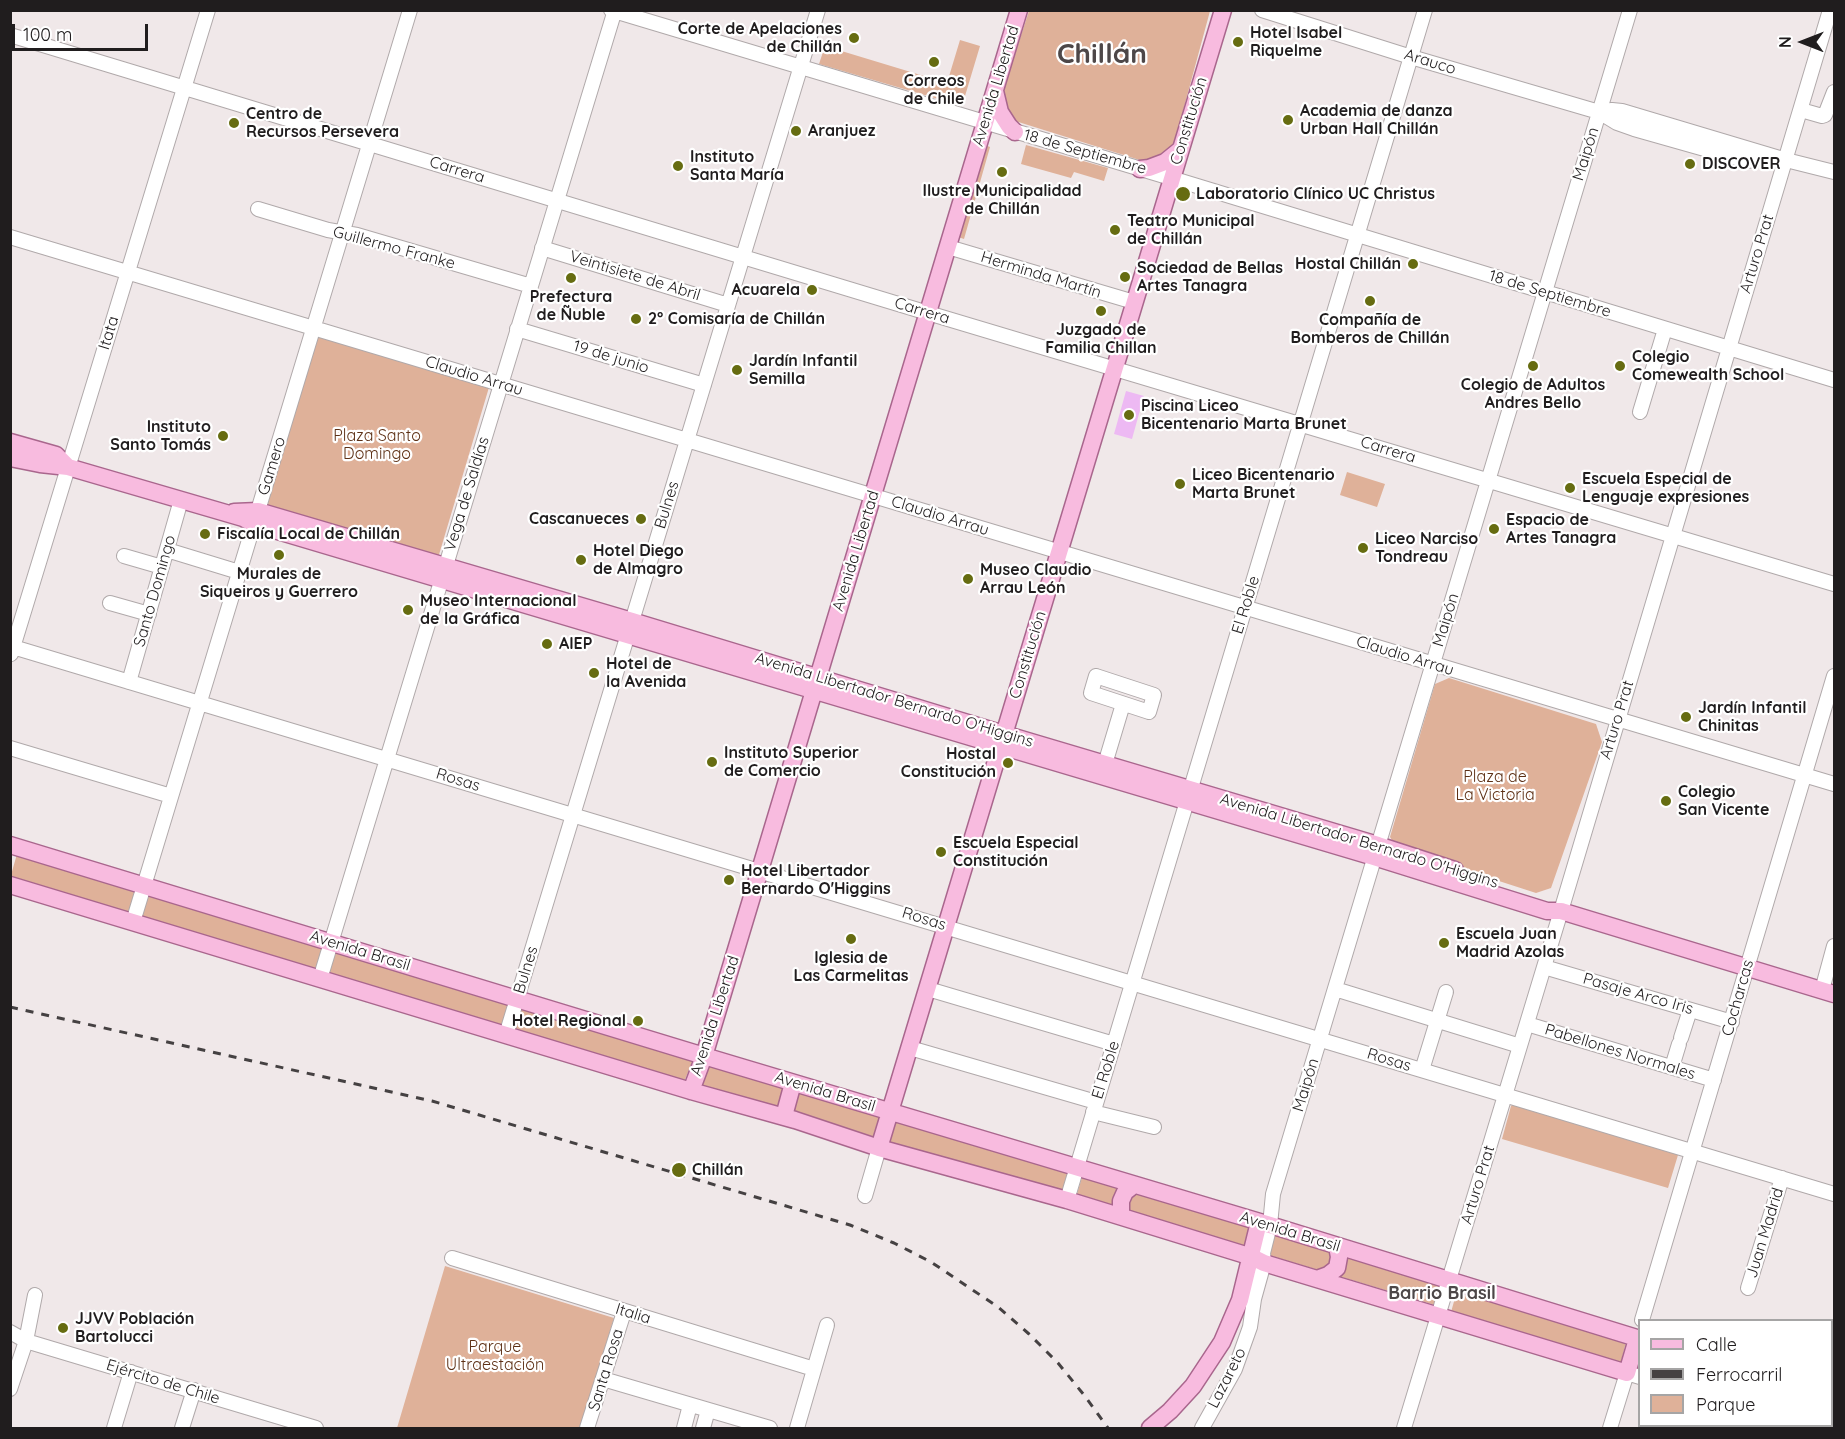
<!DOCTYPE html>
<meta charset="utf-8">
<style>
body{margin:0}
#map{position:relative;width:1845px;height:1439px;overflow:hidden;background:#f0e8e9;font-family:Quicksand,sans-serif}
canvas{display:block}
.frame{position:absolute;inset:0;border:12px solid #201d1e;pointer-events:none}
.legend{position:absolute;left:1638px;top:1319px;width:195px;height:108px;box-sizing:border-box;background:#fff;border:2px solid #a6a5a5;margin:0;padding:8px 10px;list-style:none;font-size:18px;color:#201d1e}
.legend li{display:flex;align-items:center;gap:12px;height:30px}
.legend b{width:30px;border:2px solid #a6a5a5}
.north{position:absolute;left:1773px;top:12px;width:60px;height:60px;-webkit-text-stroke:4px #fff;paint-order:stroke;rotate:270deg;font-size:16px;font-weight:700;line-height:24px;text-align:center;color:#201d1e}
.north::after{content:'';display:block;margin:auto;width:21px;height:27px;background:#201d1e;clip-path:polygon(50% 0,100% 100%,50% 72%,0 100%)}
.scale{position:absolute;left:12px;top:24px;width:136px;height:27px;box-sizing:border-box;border:3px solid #201d1e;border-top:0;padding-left:8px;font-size:18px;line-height:21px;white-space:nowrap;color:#201d1e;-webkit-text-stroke:4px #fff;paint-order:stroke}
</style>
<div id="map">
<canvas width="1845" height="1439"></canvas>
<div class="frame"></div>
<ul class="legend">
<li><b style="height:8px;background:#f8bbdf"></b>Calle</li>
<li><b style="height:8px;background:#454142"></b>Ferrocarril</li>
<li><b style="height:16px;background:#dfb199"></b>Parque</li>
</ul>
<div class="north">N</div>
<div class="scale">100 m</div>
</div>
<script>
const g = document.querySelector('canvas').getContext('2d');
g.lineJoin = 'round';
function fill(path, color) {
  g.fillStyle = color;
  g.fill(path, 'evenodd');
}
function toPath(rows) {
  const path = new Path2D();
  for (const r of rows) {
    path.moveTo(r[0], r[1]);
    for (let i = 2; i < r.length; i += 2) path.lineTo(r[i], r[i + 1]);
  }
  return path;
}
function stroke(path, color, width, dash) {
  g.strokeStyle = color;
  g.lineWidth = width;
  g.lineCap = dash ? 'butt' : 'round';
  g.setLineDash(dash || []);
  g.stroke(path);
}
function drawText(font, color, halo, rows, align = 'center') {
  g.font = font + ' Quicksand,sans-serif';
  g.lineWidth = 4.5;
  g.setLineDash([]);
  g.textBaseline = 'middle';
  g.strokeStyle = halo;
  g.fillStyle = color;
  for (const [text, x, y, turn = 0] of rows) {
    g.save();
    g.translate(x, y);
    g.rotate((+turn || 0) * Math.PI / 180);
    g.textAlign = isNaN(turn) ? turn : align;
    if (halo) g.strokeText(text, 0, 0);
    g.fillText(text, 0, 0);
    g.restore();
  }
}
fill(toPath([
 [1029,11,1210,11,1173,148,1166,155,1146,162,1012,120,1001,97],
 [960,40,980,46,962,106,819,64,825,46,947,83],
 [985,145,990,147,964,239,958,237],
 [1026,145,1108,168,1104,181,1074,172,1071,178,1021,164],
 [315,332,490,384,438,558,264,505],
 [1347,472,1385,484,1377,507,1340,495],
 [1449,678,1596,724,1602,742,1551,888,1536,893,1397,848,1390,837,1435,684],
 [17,854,139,888,130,917,11,880,11,875],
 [149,891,326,945,318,974,139,920],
 [334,947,511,1003,504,1028,327,972],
 [519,1005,694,1057,684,1082,512,1031],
 [709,1061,880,1117,874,1140,701,1087],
 [1516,1102,1675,1150,1678,1155,1668,1188,1502,1139,1511,1106],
 [895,1118,1071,1171,1065,1194,888,1144],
 [1083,1174,1252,1224,1246,1249,1076,1197],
 [1275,1230,1442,1280,1435,1305,1268,1255],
 [445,1266,614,1318,580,1428,397,1428],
 [1457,1291,1626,1342,1620,1365,1451,1312]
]), '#dfb199');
fill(toPath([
 [1126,391,1144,396,1132,439,1114,434]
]), '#edb9f3');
const minor = toPath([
 [611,10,1161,175,1834,380],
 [1262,10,1411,57,1599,112,1617,123,1634,129,1747,161,1754,160,1766,154],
 [10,35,928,313,1834,584],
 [1801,110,1822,116,1825,115,1834,92],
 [1599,112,1612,110,1622,111,1786,160,1834,172],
 [258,209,328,230,357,235,531,286],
 [10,237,1834,784],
 [948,247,1134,302],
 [542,248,728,305],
 [517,329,704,385],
 [1640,412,1665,329],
 [167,550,239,572],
 [124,556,162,567],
 [110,603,149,614],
 [13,647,1834,1194],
 [11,654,208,10],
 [1096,676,1154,695,1149,712,1091,693,1096,676],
 [129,682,181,500],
 [10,748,171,796],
 [1105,764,1123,704],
 [133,922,410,10],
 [1544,967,1732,1022],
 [320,979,615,10],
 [928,989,1114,1044],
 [1335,989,1520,1046],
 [1822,990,1834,946],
 [1527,1024,1714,1080],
 [506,1035,818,10],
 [1681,1038,1690,1010],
 [910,1048,1096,1102],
 [1672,1067,1679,1044],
 [1422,1070,1446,992],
 [1093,1112,1154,1127],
 [865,1196,879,1148],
 [1067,1200,1425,10],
 [452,1258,814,1369],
 [1748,1288,1782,1178],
 [1642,1320,1834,676],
 [10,1332,26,1341,316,1428],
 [1832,1367,1834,1357],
 [603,1379,770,1428],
 [10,1389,26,1341,35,1295],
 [1804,1426,1814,1428],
 [114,1428,131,1372],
 [182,1428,194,1390],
 [587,1428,624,1312],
 [684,1428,690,1405],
 [703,1428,708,1410],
 [797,1428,827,1325],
 [1202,1428,1235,1369,1250,1327,1254,1299,1264,1263,1263,1253,1270,1225,1273,1194,1630,10],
 [1404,1428,1561,911,1830,10],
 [1610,1428,1627,1373,1640,1377]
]);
const major = toPath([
 [995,91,1000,112,1009,126,1015,132],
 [1140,169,1149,168,1165,162,1181,149],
 [10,442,56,455,68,467],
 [10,458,40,464,68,467,243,518,254,524,1374,857,1547,911,1561,911,1834,994],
 [234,512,258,511,632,621,1004,734,1378,845,1455,870],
 [10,845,714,1059,1270,1225,1640,1339],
 [10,885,691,1091,795,1120,879,1148,1067,1200,1252,1257,1264,1263,1627,1373,1637,1339],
 [691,1091,704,1056,757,880,1019,10],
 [784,1116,793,1083],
 [879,1148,1223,10],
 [1121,1216,1121,1201,1125,1192,1134,1185],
 [1317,1279,1328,1275,1337,1268,1339,1257,1337,1246],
 [1832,1398,1834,1399],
 [1150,1428,1170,1411,1193,1386,1222,1342,1240,1300,1259,1222]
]);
stroke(minor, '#b0a9aa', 16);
stroke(major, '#a9668d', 19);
stroke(minor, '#fff', 14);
stroke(major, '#f8bbdf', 16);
stroke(toPath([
 [10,1007,432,1101,850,1225,894,1243,931,1262,998,1307,1029,1334,1058,1363,1084,1395,1108,1428]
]), '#454142', 3, [8, 8]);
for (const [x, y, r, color] of [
 [854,38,6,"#666c11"],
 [1238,42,6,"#666c11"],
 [934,62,6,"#666c11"],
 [1288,120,6,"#666c11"],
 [234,123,6,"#666c11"],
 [796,131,6,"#666c11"],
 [1690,164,6,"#666c11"],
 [678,166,6,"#666c11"],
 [1002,172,6,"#666c11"],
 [1183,194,8,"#666c11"],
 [1115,230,6,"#666c11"],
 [1413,264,6,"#666c11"],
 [1125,277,6,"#666c11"],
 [571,278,6,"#666c11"],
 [812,290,6,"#666c11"],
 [1370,301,6,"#666c11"],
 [1101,311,6,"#666c11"],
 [636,319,6,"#666c11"],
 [1533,366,6,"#666c11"],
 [1620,366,6,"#666c11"],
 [737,370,6,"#666c11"],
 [1129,415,6,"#666c11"],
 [223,436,6,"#666c11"],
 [1180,484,6,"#666c11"],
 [1570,488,6,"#666c11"],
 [641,519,6,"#666c11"],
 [1494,529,6,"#666c11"],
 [205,534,6,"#666c11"],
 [1363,548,6,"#666c11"],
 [279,555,6,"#666c11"],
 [581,560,6,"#666c11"],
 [968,579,6,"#666c11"],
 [408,610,6,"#666c11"],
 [547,644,6,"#666c11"],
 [594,673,6,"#666c11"],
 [1686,717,6,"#666c11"],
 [712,762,6,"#666c11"],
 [1008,763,6,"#666c11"],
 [1666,801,6,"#666c11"],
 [941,852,6,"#666c11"],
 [729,880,6,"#666c11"],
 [851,939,6,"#666c11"],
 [1444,943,6,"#666c11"],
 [638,1021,6,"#666c11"],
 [679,1170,8,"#666c11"],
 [63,1328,6,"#666c11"]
]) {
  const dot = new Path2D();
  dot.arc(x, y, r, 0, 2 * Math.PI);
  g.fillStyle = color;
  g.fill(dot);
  stroke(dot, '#fff', 2);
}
drawText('bold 16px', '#201d1e', '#fff', [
 ["Corte de Apelaciones",842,29,"right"],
 ["de Chillán",842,47,"right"],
 ["Hotel Isabel",1250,33],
 ["Riquelme",1250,51],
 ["Correos",934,81,"center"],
 ["de Chile",934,99,"center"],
 ["Academia de danza",1300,111],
 ["Urban Hall Chillán",1300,129],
 ["Centro de",246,114],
 ["Recursos Persevera",246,132],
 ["Aranjuez",808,131],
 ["Instituto",690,157],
 ["Santa María",690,175],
 ["DISCOVER",1702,164],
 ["Ilustre Municipalidad",1002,191,"center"],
 ["de Chillán",1002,209,"center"],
 ["Laboratorio Clínico UC Christus",1196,194],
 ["Teatro Municipal",1127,221],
 ["de Chillán",1127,239],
 ["Hostal Chillán",1401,264,"right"],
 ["Sociedad de Bellas",1137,268],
 ["Artes Tanagra",1137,286],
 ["Acuarela",800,290,"right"],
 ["Prefectura",571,297,"center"],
 ["de Ñuble",571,315,"center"],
 ["2° Comisaría de Chillán",648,319],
 ["Compañía de",1370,320,"center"],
 ["Bomberos de Chillán",1370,338,"center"],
 ["Juzgado de",1101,330,"center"],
 ["Familia Chillan",1101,348,"center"],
 ["Colegio",1632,357],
 ["Comewealth School",1632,375],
 ["Jardín Infantil",749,361],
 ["Semilla",749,379],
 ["Colegio de Adultos",1533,385,"center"],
 ["Andres Bello",1533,403,"center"],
 ["Piscina Liceo",1141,406],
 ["Bicentenario Marta Brunet",1141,424],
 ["Instituto",211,427,"right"],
 ["Santo Tomás",211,445,"right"],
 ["Liceo Bicentenario",1192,475],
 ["Marta Brunet",1192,493],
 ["Escuela Especial de",1582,479],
 ["Lenguaje expresiones",1582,497],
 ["Cascanueces",629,519,"right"],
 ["Espacio de",1506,520],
 ["Artes Tanagra",1506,538],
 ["Fiscalía Local de Chillán",217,534],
 ["Liceo Narciso",1375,539],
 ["Tondreau",1375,557],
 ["Hotel Diego",593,551],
 ["de Almagro",593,569],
 ["Museo Claudio",980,570],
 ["Arrau León",980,588],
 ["Murales de",279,574,"center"],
 ["Siqueiros y Guerrero",279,592,"center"],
 ["Museo Internacional",420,601],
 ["de la Gráfica",420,619],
 ["AIEP",559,644],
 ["Hotel de",606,664],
 ["la Avenida",606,682],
 ["Jardín Infantil",1698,708],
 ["Chinitas",1698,726],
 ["Instituto Superior",724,753],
 ["de Comercio",724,771],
 ["Hostal",996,754,"right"],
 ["Constitución",996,772,"right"],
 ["Colegio",1678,792],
 ["San Vicente",1678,810],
 ["Escuela Especial",953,843],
 ["Constitución",953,861],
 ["Hotel Libertador",741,871],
 ["Bernardo O'Higgins",741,889],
 ["Escuela Juan",1456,934],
 ["Madrid Azolas",1456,952],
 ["Iglesia de",851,958,"center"],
 ["Las Carmelitas",851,976,"center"],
 ["Hotel Regional",626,1021,"right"],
 ["Chillán",692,1170],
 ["JJVV Población",75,1319],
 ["Bartolucci",75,1337]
], 'left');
drawText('16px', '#201d1e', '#fff', [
 ["Arauco",1430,62,17],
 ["Avenida Libertad",996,86,-73],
 ["Constitución",1189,121,-73],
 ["18 de Septiembre",1085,152,16],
 ["Maipón",1586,154,-73],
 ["Carrera",457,170,17],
 ["Guillermo Franke",394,248,15],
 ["Arturo Prat",1757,254,-73],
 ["Herminda Martín",1041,275,17],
 ["Veintisiete de Abril",635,276,17],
 ["18 de Septiembre",1550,294,17],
 ["Carrera",922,311,17],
 ["Itata",109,333,-73],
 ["19 de junio",611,357,17],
 ["Claudio Arrau",474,376,17],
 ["Carrera",1388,450,17],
 ["Gamero",272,466,-73],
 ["Vega de Saldías",467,494,-73],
 ["Bulnes",667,505,-73],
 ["Claudio Arrau",940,516,17],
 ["Avenida Libertad",856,551,-73],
 ["Santo Domingo",155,591,-74],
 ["El Roble",1246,605,-73],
 ["Maipón",1446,620,-73],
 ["Constitución",1028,655,-73],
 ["Claudio Arrau",1405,656,17],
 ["Avenida Libertador Bernardo O'Higgins",894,700,17],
 ["Arturo Prat",1617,720,-73],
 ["Rosas",458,780,17],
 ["Avenida Libertador Bernardo O'Higgins",1359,841,17],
 ["Rosas",924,919,17],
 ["Avenida Brasil",360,951,17],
 ["Bulnes",526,970,-73],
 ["Pasaje Arco Iris",1638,994,16],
 ["Cocharcas",1738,998,-74],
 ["Avenida Libertad",715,1016,-72],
 ["Pabellones Normales",1620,1052,17],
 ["Rosas",1389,1060,17],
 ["El Roble",1106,1070,-73],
 ["Maipón",1306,1085,-73],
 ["Avenida Brasil",825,1092,17],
 ["Arturo Prat",1478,1185,-73],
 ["Avenida Brasil",1290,1232,17],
 ["Juan Madrid",1765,1233,-73],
 ["Italia",633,1314,17],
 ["Santa Rosa",606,1370,-73],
 ["Lazareto",1227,1378,-63],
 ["Ejército de Chile",163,1382,17]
]);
drawText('16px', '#5d3015', '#fff', [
 ["Plaza Santo",377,436],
 ["Domingo",377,454],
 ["Plaza de",1495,777],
 ["La Victoria",1495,795],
 ["Parque",495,1347],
 ["Ultraestación",495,1365]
]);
drawText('bold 18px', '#4d4748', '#fff', [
 ["Barrio Brasil",1442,1294]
]);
drawText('bold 28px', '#4d4748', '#fff', [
 ["Chillán",1102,55]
]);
</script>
